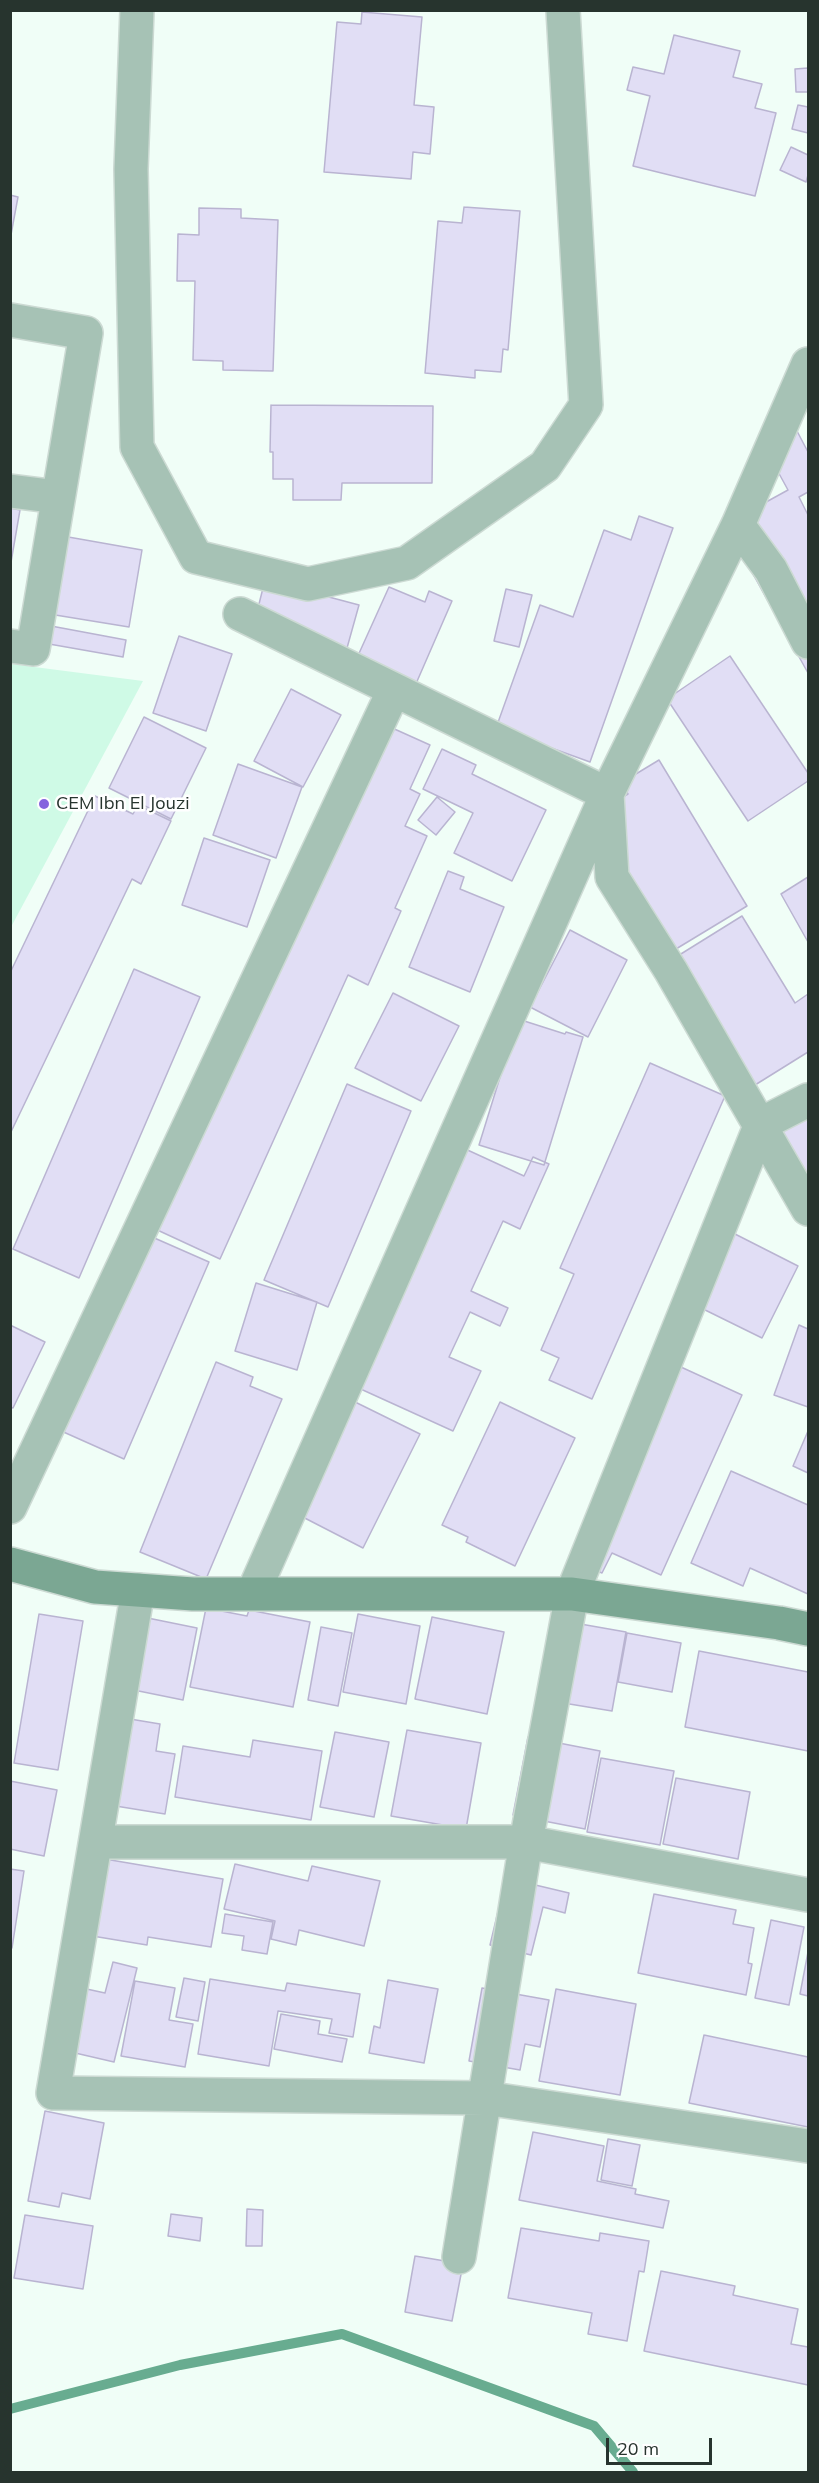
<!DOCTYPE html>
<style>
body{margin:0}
#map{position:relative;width:819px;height:2483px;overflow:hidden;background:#f0fef7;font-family:Mulish,sans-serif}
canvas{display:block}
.frame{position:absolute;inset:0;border:12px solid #27342e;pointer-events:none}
.scale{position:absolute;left:606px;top:2438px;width:106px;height:27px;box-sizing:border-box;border:3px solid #27342e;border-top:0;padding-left:8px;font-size:18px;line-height:21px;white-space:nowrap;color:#27342e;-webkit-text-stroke:4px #fff;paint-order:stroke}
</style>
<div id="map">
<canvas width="819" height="2483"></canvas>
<div class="frame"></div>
<div class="scale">20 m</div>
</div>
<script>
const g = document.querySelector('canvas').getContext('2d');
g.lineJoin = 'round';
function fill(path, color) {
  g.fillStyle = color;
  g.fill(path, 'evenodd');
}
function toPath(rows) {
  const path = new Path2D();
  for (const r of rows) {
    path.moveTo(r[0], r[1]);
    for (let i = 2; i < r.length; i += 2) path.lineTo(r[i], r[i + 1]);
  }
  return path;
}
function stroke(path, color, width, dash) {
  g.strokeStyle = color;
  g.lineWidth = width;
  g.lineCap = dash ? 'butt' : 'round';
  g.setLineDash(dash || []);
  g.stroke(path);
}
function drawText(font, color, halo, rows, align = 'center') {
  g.font = font + ' Mulish,sans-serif';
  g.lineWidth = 5;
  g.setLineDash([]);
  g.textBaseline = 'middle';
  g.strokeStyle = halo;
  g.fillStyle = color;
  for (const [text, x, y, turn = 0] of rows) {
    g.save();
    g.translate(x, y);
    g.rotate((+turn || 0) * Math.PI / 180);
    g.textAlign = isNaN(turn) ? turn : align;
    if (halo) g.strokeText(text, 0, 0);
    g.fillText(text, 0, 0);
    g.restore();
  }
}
fill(toPath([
 [11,664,143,681,11,927,10,664]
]), '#cffae6');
stroke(toPath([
 [10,2409,180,2365,342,2334,594,2426,633,2472]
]), '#68ac90', 10);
const building = toPath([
 [362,12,422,17,414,105,434,107,430,154,413,152,411,179,324,172,337,22,361,24,362,12],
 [674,35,740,51,733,77,762,84,755,108,776,113,755,196,633,166,650,96,627,90,633,67,664,74,674,35],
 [808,68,808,92,796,92,795,69,808,68],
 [798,105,808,107,808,133,792,129,798,105],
 [791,147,808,155,808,175,806,182,780,170,791,147],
 [10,195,18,197,10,240,10,195],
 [464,207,520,211,508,350,503,349,501,372,475,370,475,378,425,373,438,221,462,223,464,207],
 [199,208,241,209,241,218,278,220,273,371,223,370,223,361,193,360,195,281,177,281,178,234,199,235,199,208],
 [271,405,433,406,432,483,342,483,341,500,293,500,293,479,273,479,273,452,270,452,271,405],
 [797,431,808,452,808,492,799,497,808,515,808,673,738,547,737,518,788,490,765,448,797,431],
 [10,508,20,510,10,568,10,508],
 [639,516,673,528,590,762,496,728,540,605,573,617,604,530,631,540,639,516],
 [57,535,142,550,129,627,43,613,57,535],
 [265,580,359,605,347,648,254,624,265,580],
 [389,587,425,602,429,591,452,601,415,686,356,660,389,587],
 [506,589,532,595,519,647,494,641,506,589],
 [35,623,126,640,123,657,32,641,35,623],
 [179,636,232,654,206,731,153,713,179,636],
 [730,656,808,773,808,781,748,821,667,699,730,656],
 [291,689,341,715,303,787,254,761,291,689],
 [144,717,206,748,171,819,109,788,144,717],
 [390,727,430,745,410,789,420,794,405,826,427,836,395,908,401,911,368,985,348,975,220,1259,153,1228,390,727],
 [442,749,476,765,472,774,546,810,512,881,454,853,473,813,423,789,442,749],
 [659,760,747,906,671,952,587,834,600,811,628,794,621,783,659,760],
 [238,764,302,787,276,858,213,835,238,764],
 [95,796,133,814,138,805,171,821,141,884,132,879,10,1134,10,973,95,796],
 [437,797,455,812,436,835,418,820,437,797],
 [204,838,270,860,247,927,182,905,204,838],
 [448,871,464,877,460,889,504,907,470,992,409,967,448,871],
 [808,877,808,942,781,894,808,877],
 [742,916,795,1003,808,994,808,1052,747,1090,668,962,742,916],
 [570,930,627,960,588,1037,530,1007,570,930],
 [134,969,200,997,79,1278,13,1249,134,969],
 [393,993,459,1026,421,1101,355,1068,393,993],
 [518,1019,565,1034,566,1032,583,1037,544,1165,479,1145,518,1019],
 [650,1063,725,1096,592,1399,549,1380,559,1358,541,1350,574,1274,560,1268,650,1063],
 [347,1084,411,1111,328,1307,264,1280,347,1084],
 [808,1114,808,1204,768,1139,808,1114],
 [461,1147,524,1176,533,1157,549,1164,520,1229,503,1221,471,1291,508,1308,500,1326,470,1312,449,1357,481,1371,453,1431,354,1386,461,1147],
 [143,1233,209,1262,124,1459,59,1430,143,1233],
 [733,1233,798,1266,762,1338,697,1306,733,1233],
 [256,1283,317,1302,297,1370,235,1351,256,1283],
 [10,1325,45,1342,13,1408,10,1407,10,1325],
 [799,1325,808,1329,808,1407,774,1395,799,1325],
 [216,1362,253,1377,250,1386,282,1399,206,1579,140,1552,216,1362],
 [670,1362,742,1395,661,1575,612,1553,602,1573,573,1560,670,1362],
 [349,1399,420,1434,363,1548,293,1512,349,1399],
 [500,1402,575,1438,515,1566,466,1542,468,1537,442,1525,500,1402],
 [808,1431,808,1473,793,1466,808,1431],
 [731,1471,808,1505,808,1594,750,1568,743,1586,691,1563,731,1471],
 [206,1608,247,1616,249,1610,310,1622,293,1707,190,1687,206,1608],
 [39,1614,83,1621,58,1770,14,1763,39,1614],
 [128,1614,197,1628,183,1700,114,1686,128,1614],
 [358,1614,420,1626,406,1704,343,1692,358,1614],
 [432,1617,504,1632,487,1714,415,1699,432,1617],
 [552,1619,626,1632,612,1711,539,1699,552,1619],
 [321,1627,352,1633,338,1706,308,1700,321,1627],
 [627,1633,681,1643,672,1692,618,1682,627,1633],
 [699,1651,808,1672,808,1751,685,1727,699,1651],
 [112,1716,160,1724,156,1751,175,1754,165,1814,97,1803,112,1716],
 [407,1730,481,1743,466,1829,391,1816,407,1730],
 [335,1732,389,1742,374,1817,320,1807,335,1732],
 [528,1737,600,1751,585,1829,513,1815,528,1737],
 [253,1740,322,1751,311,1820,175,1797,183,1746,250,1757,253,1740],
 [601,1758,674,1771,660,1845,587,1832,601,1758],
 [676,1778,750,1792,738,1859,663,1844,676,1778],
 [10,1781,57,1790,44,1856,10,1849,10,1781],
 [87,1856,223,1879,211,1947,148,1937,147,1945,74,1933,87,1856],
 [235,1864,308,1881,312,1866,380,1881,364,1946,299,1930,296,1945,271,1939,275,1921,224,1909,235,1864],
 [10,1869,24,1871,12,1948,10,1947,10,1869],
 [506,1878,569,1893,565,1913,543,1907,531,1955,490,1945,506,1878],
 [654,1894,736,1910,733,1924,754,1928,748,1963,752,1964,746,1995,638,1973,654,1894],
 [225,1914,273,1922,267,1954,242,1950,244,1936,222,1933,225,1914],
 [771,1920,804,1927,789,2005,755,1998,771,1920],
 [808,1952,808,1996,800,1994,808,1952],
 [113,1962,137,1968,114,2062,58,2049,73,1986,105,1993,113,1962],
 [184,1978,205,1982,198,2021,176,2017,184,1978],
 [210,1979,285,1991,287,1983,360,1994,353,2037,329,2033,332,2019,278,2011,269,2066,198,2054,210,1979],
 [388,1980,438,1989,424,2063,369,2053,374,2026,380,2028,388,1980],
 [135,1981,175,1988,169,2020,193,2024,185,2067,121,2056,135,1981],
 [482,1988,549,2000,540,2047,525,2044,520,2070,469,2061,482,1988],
 [556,1989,636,2004,620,2095,539,2081,556,1989],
 [281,2014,320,2021,318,2034,347,2039,342,2062,274,2049,281,2014],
 [704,2035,808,2057,808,2127,689,2103,704,2035],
 [45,2111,104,2123,90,2199,62,2193,59,2207,28,2201,45,2111],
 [533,2132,604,2146,597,2181,636,2189,635,2194,669,2201,663,2228,519,2200,533,2132],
 [608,2139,640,2145,632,2186,601,2180,608,2139],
 [247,2209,263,2210,262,2246,246,2246,247,2209],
 [171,2214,202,2218,200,2241,168,2236,171,2214],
 [25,2215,93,2226,83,2289,14,2278,25,2215],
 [521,2228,599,2241,600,2233,649,2241,644,2272,639,2271,627,2341,588,2334,592,2313,508,2298,521,2228],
 [415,2256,463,2264,452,2321,405,2312,415,2256],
 [661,2271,735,2286,733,2295,798,2309,791,2344,808,2347,808,2385,644,2351,661,2271]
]);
fill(building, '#e1def5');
stroke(building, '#b9b4d1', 1.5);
const minor = toPath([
 [137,10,131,169,137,447,196,557,308,584,407,563,545,466,586,405,563,10],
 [10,320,86,333,33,649,10,646],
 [10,491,58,497],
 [738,525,771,570,808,642],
 [240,614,607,794,612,877,671,971,808,1209],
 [10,1507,394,690],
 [138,1590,53,2093,485,2098,808,2146],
 [253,1593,607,794,738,525,808,364],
 [96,1842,526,1842,808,1895],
 [459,2257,526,1842,572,1594,761,1124,808,1100]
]);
const secondary = toPath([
 [10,1564,95,1587,193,1594,572,1594,779,1623,808,1629]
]);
stroke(minor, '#ccdad3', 36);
stroke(secondary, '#ccdad3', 36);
stroke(minor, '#a6c2b5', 33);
stroke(secondary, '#7ba793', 33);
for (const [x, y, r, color] of [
 [44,804,6,"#8563de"]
]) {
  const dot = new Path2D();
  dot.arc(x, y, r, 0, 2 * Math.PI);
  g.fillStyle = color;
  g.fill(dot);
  stroke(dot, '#fff', 2);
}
drawText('18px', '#27342e', '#fff', [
 ["CEM Ibn El Jouzi",56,804]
], 'left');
</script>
